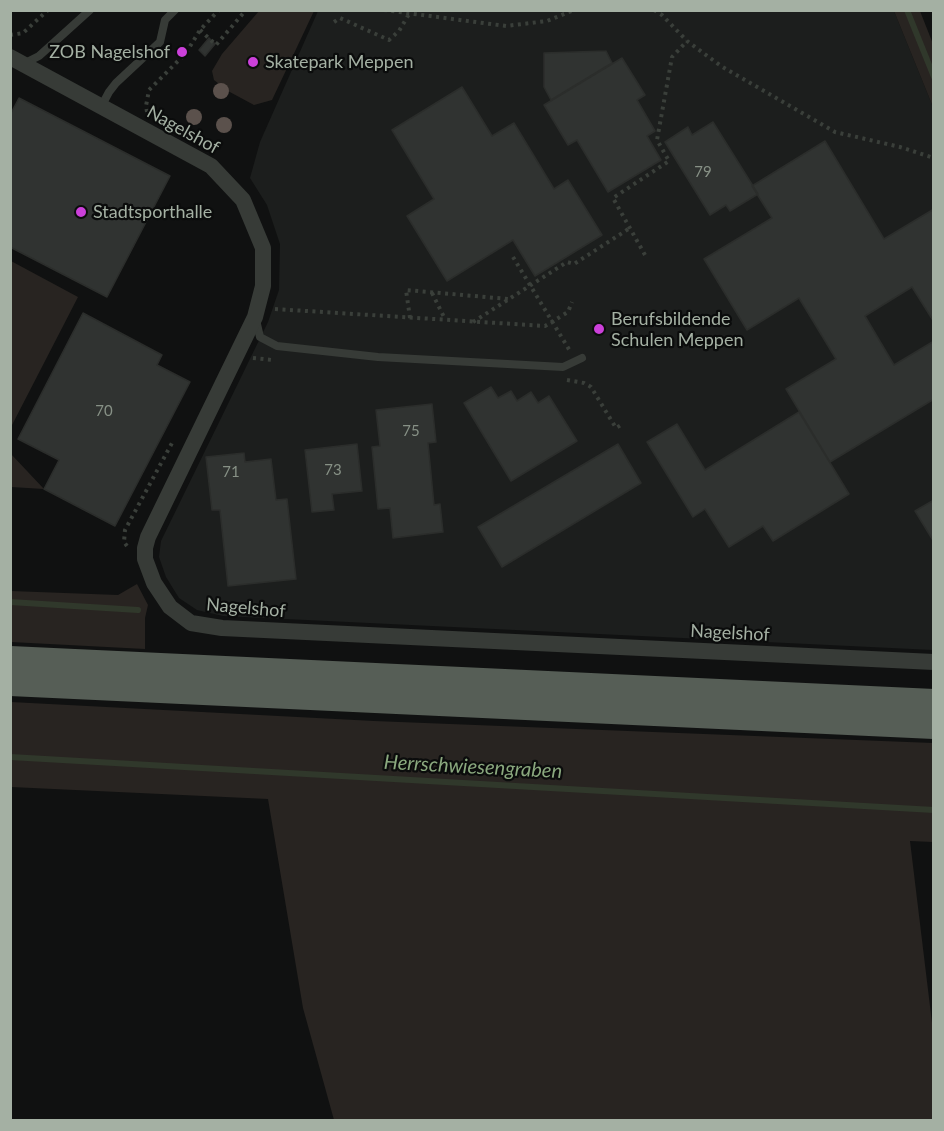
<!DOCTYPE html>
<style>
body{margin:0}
#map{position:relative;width:944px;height:1131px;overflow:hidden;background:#101111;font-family:Lato,sans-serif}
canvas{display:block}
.frame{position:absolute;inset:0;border:12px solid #a4b0a3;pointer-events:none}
</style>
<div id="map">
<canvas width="944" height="1131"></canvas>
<div class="frame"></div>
</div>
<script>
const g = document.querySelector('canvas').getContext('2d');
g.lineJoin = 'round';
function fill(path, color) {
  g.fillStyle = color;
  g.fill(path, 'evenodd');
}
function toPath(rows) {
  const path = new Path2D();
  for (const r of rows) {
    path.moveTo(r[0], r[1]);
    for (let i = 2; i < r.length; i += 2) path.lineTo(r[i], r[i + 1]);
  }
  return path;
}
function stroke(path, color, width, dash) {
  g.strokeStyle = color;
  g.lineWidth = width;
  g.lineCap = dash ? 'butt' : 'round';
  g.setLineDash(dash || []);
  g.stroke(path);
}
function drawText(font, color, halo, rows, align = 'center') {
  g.font = font + ' Lato,sans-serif';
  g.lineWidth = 4.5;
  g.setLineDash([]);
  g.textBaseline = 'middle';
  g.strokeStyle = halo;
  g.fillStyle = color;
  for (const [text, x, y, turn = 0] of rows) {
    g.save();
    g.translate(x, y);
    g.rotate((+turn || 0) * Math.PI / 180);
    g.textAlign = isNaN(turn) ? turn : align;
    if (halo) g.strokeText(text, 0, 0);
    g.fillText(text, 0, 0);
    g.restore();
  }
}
fill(toPath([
 [318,11,894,11,933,107,933,650,223,616,197,610,179,598,166,577,159,557,161,541,268,322,279,290,280,244,267,205,250,178,260,142]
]), '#1c1e1d');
fill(toPath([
 [259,11,314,11,272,100,254,105,228,91,214,80,212,71,222,54],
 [894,11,920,11,933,44,933,107],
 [11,261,78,297,11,427],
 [11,454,44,489,11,487],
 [137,584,148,605,145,618,145,649,11,642,11,591,118,595],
 [11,702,374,721,933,743,933,842,910,841,933,1031,933,1120,334,1120,303,1008,268,799,11,787]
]), '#282421');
stroke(toPath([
 [907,10,934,77],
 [10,602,138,610],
 [10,757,934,810]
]), '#30382b', 6);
const building = toPath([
 [209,38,215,44,205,56,199,50,209,38],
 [606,51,612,63,551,100,544,87,544,53,606,51],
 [622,58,645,95,637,100,655,131,647,136,661,160,608,192,577,140,568,145,544,105,622,58],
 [462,87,492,136,514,123,554,189,568,180,602,235,535,276,513,240,447,281,407,216,434,199,392,130,462,87],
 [19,98,170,176,107,297,10,247,10,115,19,98],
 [713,122,758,194,730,211,726,205,710,215,665,142,688,127,692,135,713,122],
 [825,141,884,239,934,209,934,322,912,287,865,316,894,365,934,341,934,399,830,462,786,389,836,359,799,298,747,330,704,259,772,218,752,186,825,141],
 [83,313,162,355,157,365,190,382,115,526,44,489,59,460,18,439,83,313],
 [491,387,498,398,511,391,517,401,531,392,538,403,549,396,577,441,511,481,464,403,491,387],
 [432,404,436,442,428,443,434,505,440,504,443,532,393,538,390,508,378,509,372,447,380,446,376,410,432,404],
 [799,412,849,494,773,541,763,526,729,547,705,509,693,517,647,442,677,424,705,470,799,412],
 [357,444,362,491,332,494,334,510,312,512,305,450,357,444],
 [618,444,641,483,502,567,478,527,618,444],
 [244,453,245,462,271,459,276,500,287,499,296,579,228,586,220,510,212,510,206,457,244,453],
 [934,500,934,542,915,511,934,500]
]);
fill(building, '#303331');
stroke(building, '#2b2d2b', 1.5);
stroke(toPath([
 [384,10,506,26,547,21,574,10],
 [654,10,662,15,687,41,721,66,835,132,900,147,934,158],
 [334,22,340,18,389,40,399,31,409,14],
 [200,30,216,45,246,10],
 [10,35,23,33,48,10],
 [147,112,146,106,149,90,186,53,200,30,219,10],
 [645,255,613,198,669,161,657,140,672,57,687,41],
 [513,257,570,351],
 [432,293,445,319],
 [275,309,545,326,568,312,572,302],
 [410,318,406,290,508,299],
 [473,322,567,262,574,264,630,228],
 [253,358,272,360],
 [567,380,584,383,591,387,616,428,621,425],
 [127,546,124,542,125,530,172,443]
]), '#3a3f3a', 4, [3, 4.5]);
stroke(toPath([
 [23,64,39,56,90,10],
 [101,107,109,92,116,83,160,42,165,20,175,10],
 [256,320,260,337,277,346,378,357,563,367,582,358]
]), '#373b37', 8);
stroke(toPath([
 [10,57,211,166,243,200,263,248,263,286,255,317,148,537,145,548,145,559,154,583,170,607,191,623,222,628,934,662]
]), '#373b37', 16);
stroke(toPath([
 [10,660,934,703],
 [10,682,934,725]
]), '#565e56', 28);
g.fillStyle = '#5b514c';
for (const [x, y] of [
 [221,91],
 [194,117],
 [224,125]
]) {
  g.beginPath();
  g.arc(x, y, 8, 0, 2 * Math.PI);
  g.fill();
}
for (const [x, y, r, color] of [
 [182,52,6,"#cc40da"],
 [253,62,6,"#cc40da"],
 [81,212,6,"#cc40da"],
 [599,329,6,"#cc40da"]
]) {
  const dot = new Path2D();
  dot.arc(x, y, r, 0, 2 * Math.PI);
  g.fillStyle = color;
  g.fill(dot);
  stroke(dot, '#0b0c0c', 2);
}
drawText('15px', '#879186', null, [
 ["79",703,172],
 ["70",104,411],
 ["75",411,431],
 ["73",333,470],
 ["71",231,472]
]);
drawText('18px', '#a4b0a3', '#0b0c0c', [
 ["ZOB Nagelshof",170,52,"right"],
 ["Skatepark Meppen",265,62],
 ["Stadtsporthalle",93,212],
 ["Berufsbildende",611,319],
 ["Schulen Meppen",611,340]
], 'left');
drawText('18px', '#a4b0a3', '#0b0c0c', [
 ["Nagelshof",183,130,29],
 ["Nagelshof",246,608,5],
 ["Nagelshof",730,633,3]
]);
drawText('italic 20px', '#8aa87e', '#0b0c0c', [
 ["Herrschwiesengraben",473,767,3]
]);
</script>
